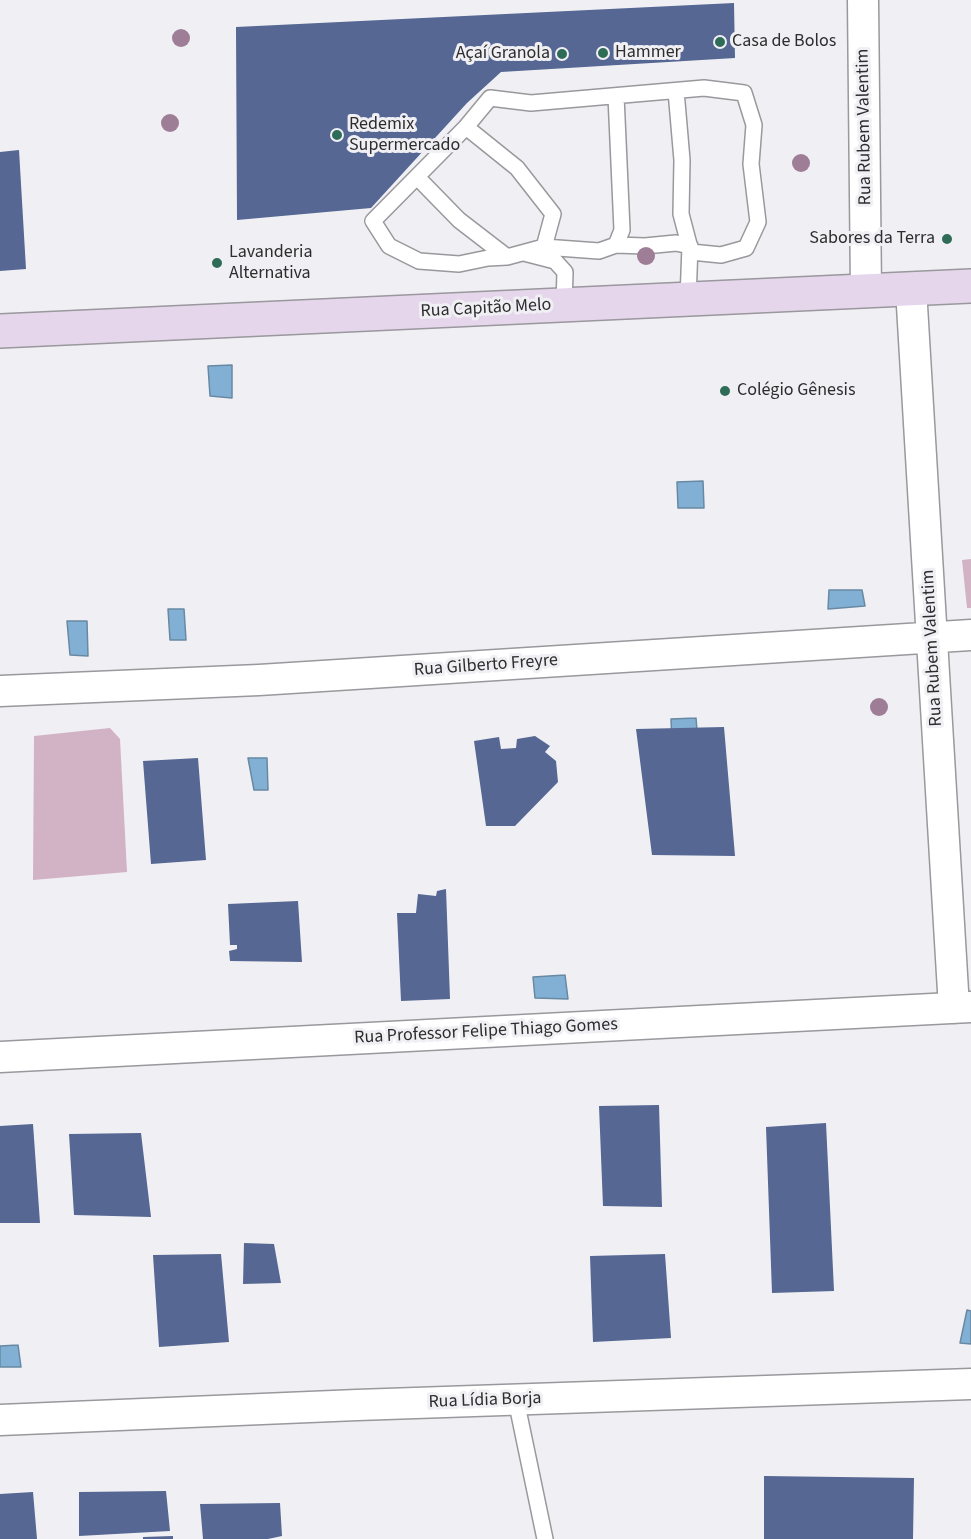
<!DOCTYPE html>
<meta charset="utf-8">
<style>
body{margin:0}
canvas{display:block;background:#f0eff4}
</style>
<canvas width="971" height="1539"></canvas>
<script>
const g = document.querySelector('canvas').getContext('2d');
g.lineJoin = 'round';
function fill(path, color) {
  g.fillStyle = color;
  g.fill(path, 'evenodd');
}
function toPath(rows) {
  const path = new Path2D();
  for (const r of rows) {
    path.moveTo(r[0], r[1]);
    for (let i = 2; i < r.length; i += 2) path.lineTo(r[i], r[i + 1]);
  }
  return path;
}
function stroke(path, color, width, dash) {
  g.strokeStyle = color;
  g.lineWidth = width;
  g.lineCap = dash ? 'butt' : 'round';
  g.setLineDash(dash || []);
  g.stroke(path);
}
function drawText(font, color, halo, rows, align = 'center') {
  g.font = font + ' "Source Sans 3",sans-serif';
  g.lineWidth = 6;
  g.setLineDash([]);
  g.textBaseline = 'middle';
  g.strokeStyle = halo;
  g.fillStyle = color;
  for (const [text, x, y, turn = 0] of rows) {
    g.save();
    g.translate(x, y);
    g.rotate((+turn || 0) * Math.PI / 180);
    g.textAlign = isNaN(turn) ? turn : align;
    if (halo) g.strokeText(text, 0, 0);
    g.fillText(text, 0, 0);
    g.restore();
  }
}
fill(toPath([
 [971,559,971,608,967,608,962,560],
 [110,728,120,739,127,872,33,880,34,736]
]), '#d2b3c6');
const water = toPath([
 [232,365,232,398,210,396,208,366,232,365],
 [703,481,704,508,678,508,677,482,703,481],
 [829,590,862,590,865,606,828,609,829,590],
 [168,609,184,609,186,640,170,640,168,609],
 [67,621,87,621,88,656,70,655,67,621],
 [696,718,698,742,672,742,671,719,696,718],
 [248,758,267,758,268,790,254,790,248,758],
 [565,975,568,999,535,998,533,977,565,975],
 [967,1310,971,1311,971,1344,960,1343,967,1310],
 [18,1345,21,1367,0,1367,0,1346,18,1345]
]);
fill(water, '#82b0d5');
stroke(water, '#6889a3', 1.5);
fill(toPath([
 [734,3,735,58,501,72,467,103,371,208,237,220,236,27],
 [19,150,26,269,0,271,0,152],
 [724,727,735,856,652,855,636,729],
 [535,736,550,746,545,752,556,761,558,782,515,826,486,826,474,741,499,737,501,749,516,748,517,739],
 [198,758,206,860,151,864,143,761],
 [446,889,450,999,401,1001,397,913,416,913,418,894,436,896,437,891],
 [298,901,302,962,230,961,229,951,237,949,237,945,230,945,228,904],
 [659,1105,662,1207,603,1206,599,1106],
 [826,1123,834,1291,772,1293,766,1127],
 [33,1124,40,1223,0,1223,0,1126],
 [141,1133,151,1217,74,1215,69,1134],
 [244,1243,274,1244,281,1283,243,1284],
 [221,1254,229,1342,159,1347,153,1255],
 [665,1254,671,1338,593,1342,590,1256],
 [764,1476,914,1478,913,1539,764,1539],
 [166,1491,170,1531,79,1536,79,1492],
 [33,1492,37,1539,0,1539,0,1494],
 [280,1503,282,1536,268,1539,203,1539,200,1504],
 [173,1536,173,1539,143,1539,143,1537]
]), '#556792');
const service = toPath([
 [466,127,373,221,389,246,419,261,459,264,488,258,507,257],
 [417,177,459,220,507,257,544,247,553,214,517,168,466,127,490,98,531,103,704,88,744,93,754,125,751,164,758,222,746,248,721,255,691,252,681,214,682,160,676,91],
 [616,245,645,246,676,243,690,246,688,299],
 [544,247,599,251,616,245,622,230,616,96],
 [524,253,555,261,565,272,564,305],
 [516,1400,545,1539]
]);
const minor = toPath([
 [863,0,866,291],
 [911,289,954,1008],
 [0,691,259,680,971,635],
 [0,1057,971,1007],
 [0,1420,357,1405,971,1384]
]);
const secondary = toPath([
 [0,331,971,286]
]);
stroke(service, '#99989c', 18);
stroke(minor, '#99989c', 33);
stroke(secondary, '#99989c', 36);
stroke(service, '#fff', 15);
stroke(minor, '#fff', 30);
stroke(secondary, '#e6d6ec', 33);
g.fillStyle = '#9e7d96';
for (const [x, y] of [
 [181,38],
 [170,123],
 [801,163],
 [646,256],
 [879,707]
]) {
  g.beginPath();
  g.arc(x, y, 9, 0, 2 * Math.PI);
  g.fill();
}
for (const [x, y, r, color] of [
 [720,42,6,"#2f6c57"],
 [603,53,6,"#2f6c57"],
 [562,54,6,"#2f6c57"],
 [337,135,6,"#2f6c57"],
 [947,239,6,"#2f6c57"],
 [217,263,6,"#2f6c57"],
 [725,391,6,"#2f6c57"]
]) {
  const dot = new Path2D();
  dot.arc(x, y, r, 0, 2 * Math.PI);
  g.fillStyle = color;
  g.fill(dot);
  stroke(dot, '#f0eff4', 2);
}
drawText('18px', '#2d2d2e', '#f0eff4', [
 ["Casa de Bolos",732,42],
 ["Hammer",615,53],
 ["Açaí Granola",550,54,"right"],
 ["Redemix",349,125],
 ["Supermercado",349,146],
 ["Sabores da Terra",935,239,"right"],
 ["Lavanderia",229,253],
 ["Alternativa",229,274],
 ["Colégio Gênesis",737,391]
], 'left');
drawText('18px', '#2d2d2e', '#f0eff4', [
 ["Rua Rubem Valentim",865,127,-91],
 ["Rua Capitão Melo",486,309,-3],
 ["Rua Rubem Valentim",933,648,-93],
 ["Rua Gilberto Freyre",486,666,-4],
 ["Rua Professor Felipe Thiago Gomes",486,1032,-3],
 ["Rua Lídia Borja",485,1401,-2]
]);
</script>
